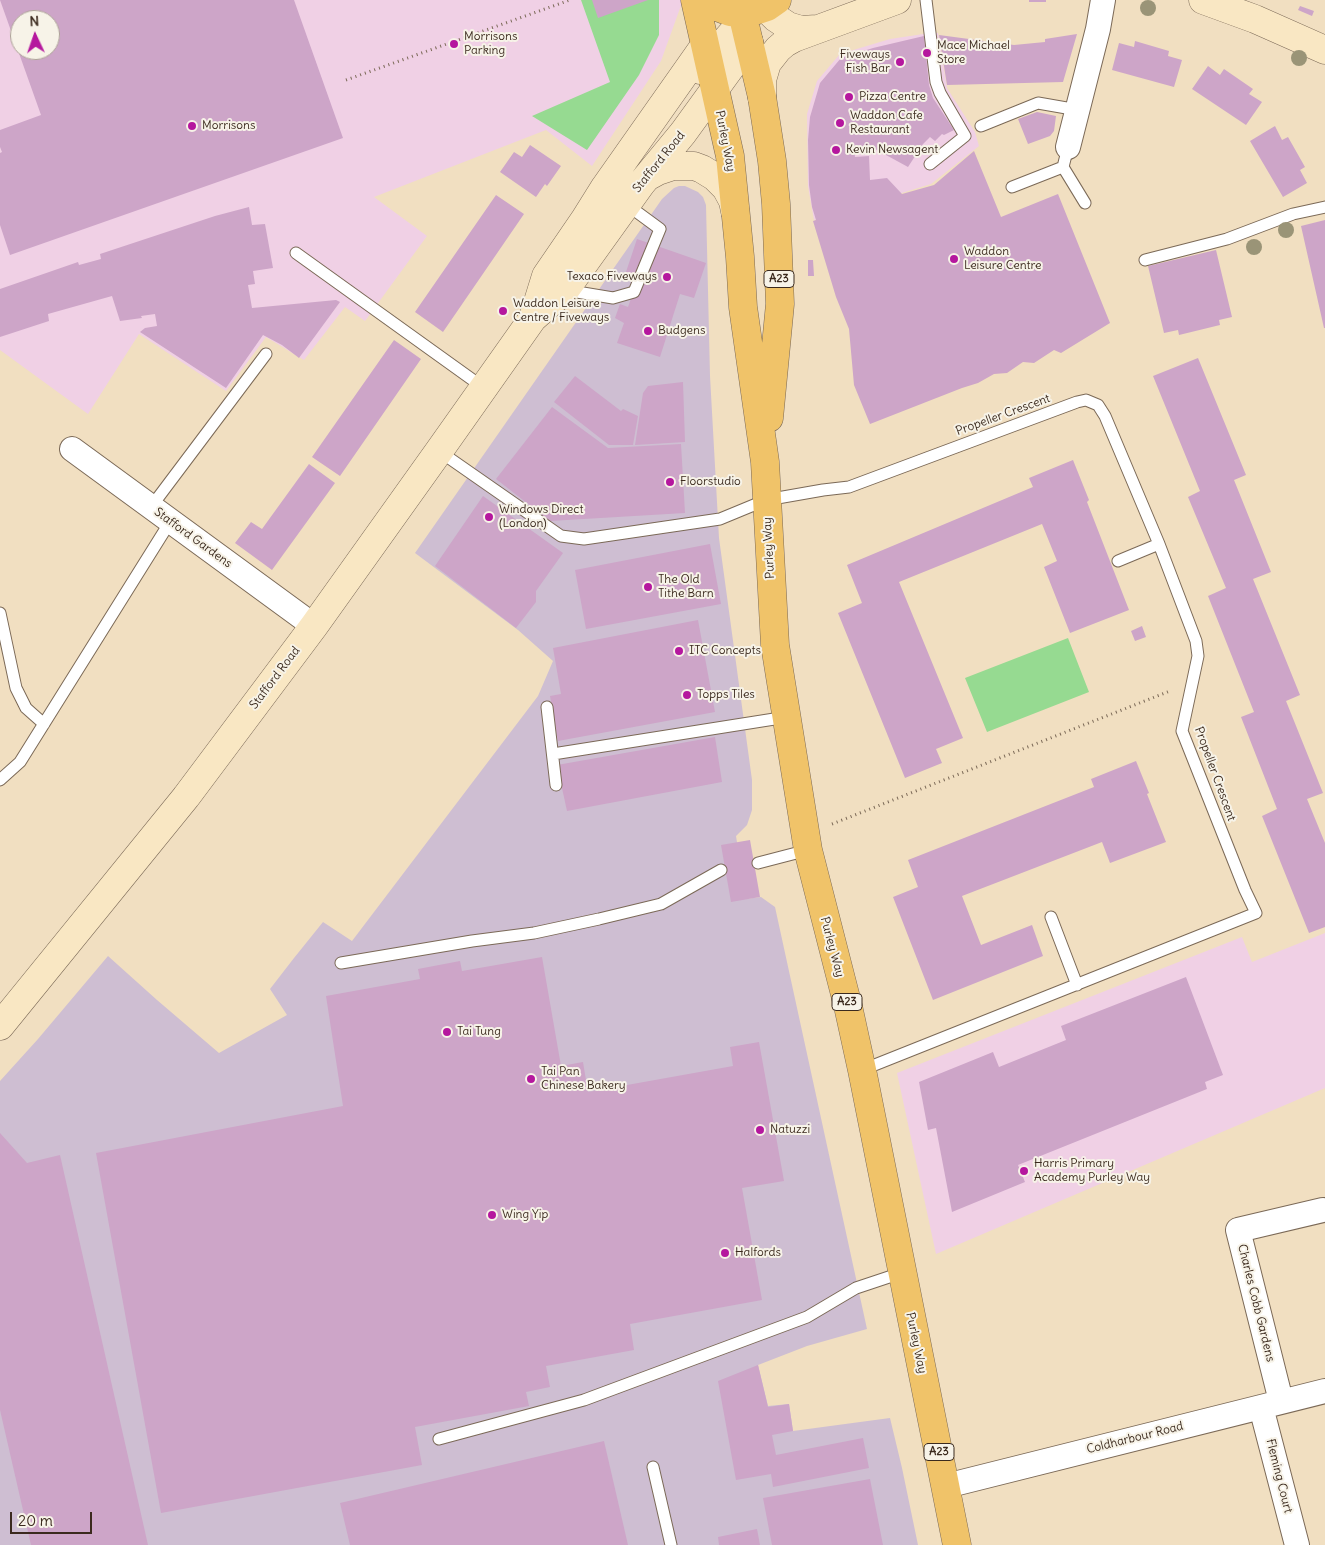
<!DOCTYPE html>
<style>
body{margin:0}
#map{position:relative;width:1325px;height:1545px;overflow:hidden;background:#f1dfc1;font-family:Delius,sans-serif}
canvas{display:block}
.north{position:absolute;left:10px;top:10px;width:50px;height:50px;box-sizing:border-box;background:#f7f3e8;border:1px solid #aca397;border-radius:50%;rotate:357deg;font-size:14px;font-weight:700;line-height:20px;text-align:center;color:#3b2a1e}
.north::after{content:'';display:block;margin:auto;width:18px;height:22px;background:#b5179e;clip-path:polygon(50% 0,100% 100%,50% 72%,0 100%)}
.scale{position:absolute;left:10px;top:1512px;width:82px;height:22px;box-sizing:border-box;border:2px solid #3b2a1e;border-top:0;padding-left:6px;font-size:15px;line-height:18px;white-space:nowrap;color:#3b2a1e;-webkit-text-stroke:4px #f7f3e8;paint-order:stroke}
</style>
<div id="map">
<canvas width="1325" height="1545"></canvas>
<div class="north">N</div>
<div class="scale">20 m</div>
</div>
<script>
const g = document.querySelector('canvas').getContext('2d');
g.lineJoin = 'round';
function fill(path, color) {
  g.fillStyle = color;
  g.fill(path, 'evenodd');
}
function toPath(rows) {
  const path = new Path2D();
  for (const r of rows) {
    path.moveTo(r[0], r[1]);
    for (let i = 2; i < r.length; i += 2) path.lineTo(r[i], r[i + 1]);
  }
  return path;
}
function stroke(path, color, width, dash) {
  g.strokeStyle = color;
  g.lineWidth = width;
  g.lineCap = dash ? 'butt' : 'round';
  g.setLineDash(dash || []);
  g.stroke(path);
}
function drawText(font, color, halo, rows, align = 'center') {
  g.font = font + ' Delius,sans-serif';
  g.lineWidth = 4;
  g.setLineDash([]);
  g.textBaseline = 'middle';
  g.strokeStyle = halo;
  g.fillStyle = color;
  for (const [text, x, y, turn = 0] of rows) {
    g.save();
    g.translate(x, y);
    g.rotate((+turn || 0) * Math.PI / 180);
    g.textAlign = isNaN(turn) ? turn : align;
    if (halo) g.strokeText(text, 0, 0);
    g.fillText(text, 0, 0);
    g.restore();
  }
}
fill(toPath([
 [0,0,683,0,661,61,592,166,546,130,374,197,427,236,365,321,345,307,304,360,266,337,226,391,139,334,88,414,0,350],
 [20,20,50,20,50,50,20,50],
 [930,33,938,33,947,88,975,132,979,146,931,184,814,220,808,186,807,114,817,81,840,54,890,39],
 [1325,933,1325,1088,936,1254,897,1073,1242,937,1252,962]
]), '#f0d0e5');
fill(toPath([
 [679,186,685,186,698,192,703,197,706,205,710,376,719,538,752,780,752,810,747,825,736,836,746,899,761,897,775,907,867,1329,807,1346,758,1365,768,1406,789,1404,793,1431,890,1418,902,1468,918,1545,0,1545,0,1081,38,1039,108,956,157,1000,219,1053,287,1015,270,989,294,958,323,922,352,941,538,696,553,661,518,630,415,553,662,199,674,188]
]), '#cebed2');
fill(toPath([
 [581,0,659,0,659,35,639,75,587,150,532,116,610,82],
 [1068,638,1089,692,987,732,965,678]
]), '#96da91');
fill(toPath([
 [0,0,294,0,343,138,10,255,0,225,0,153,2,152,0,147,0,130,41,115],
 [20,20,50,20,50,50,20,50],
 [592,0,648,0,598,18],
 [1029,0,1046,0,1046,2,1029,2],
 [1300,6,1314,11,1312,16,1298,10],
 [1077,34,1063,82,947,85,939,35,1014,45,1045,42,1045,39],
 [924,36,929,85,933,98,954,130,944,135,942,134,935,141,930,137,923,144,908,167,875,149,873,153,866,149,854,148,855,157,869,156,870,180,887,178,902,194,934,185,974,151,1001,217,1058,194,1110,323,1061,353,1054,350,1034,363,1023,362,1007,373,994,374,978,383,962,388,870,424,854,385,849,329,836,297,813,221,816,220,812,207,809,185,808,140,810,117,820,83,841,58,873,48],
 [1135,41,1169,51,1168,56,1182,60,1174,87,1112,70,1119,43,1134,47],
 [1208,66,1220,75,1224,69,1253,89,1249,94,1262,102,1246,125,1192,89],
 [1037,112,1056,116,1054,131,1050,136,1028,144,1018,119],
 [1275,126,1282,140,1288,137,1305,167,1300,170,1307,183,1283,197,1250,141],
 [530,145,561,166,547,186,545,184,536,197,500,172,514,152,522,157],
 [496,195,524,214,443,332,415,312],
 [249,207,252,225,265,224,273,268,253,271,255,284,248,285,252,308,336,300,340,302,299,358,282,345,263,335,226,388,140,332,145,328,157,326,155,314,141,316,142,318,120,321,112,296,48,314,49,321,0,337,0,289,78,262,79,265,101,259,100,254,215,216],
 [1325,220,1325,328,1324,328,1301,226],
 [637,239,706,263,694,298,680,294,660,357,617,343,624,323,615,318,620,304,628,307,638,279,625,275],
 [1216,250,1232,317,1219,320,1220,325,1179,335,1178,330,1164,333,1148,266],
 [808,260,813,260,814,276,808,276],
 [394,340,421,359,340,476,312,457],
 [1198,358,1246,475,1234,480,1271,572,1253,579,1300,695,1286,701,1323,793,1307,799,1325,843,1325,927,1309,933,1262,816,1277,809,1241,717,1254,712,1208,596,1226,588,1188,497,1200,491,1153,376],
 [575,376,621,411,623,409,638,416,633,445,609,445,554,402],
 [683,382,685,442,635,445,643,393,648,386],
 [552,407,608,448,681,444,685,513,550,521,496,479],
 [1073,460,1089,500,1087,502,1129,610,1070,633,1044,567,1057,561,1042,524,899,582,963,738,936,749,942,763,905,778,838,613,862,603,847,565,1033,487,1029,478],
 [309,464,335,483,272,570,235,543,251,522,262,529],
 [483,496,563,553,536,591,536,602,516,628,435,566],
 [710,544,721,604,586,629,575,570],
 [698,620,715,712,558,741,550,696,561,694,553,648],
 [1142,626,1146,637,1135,641,1131,631],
 [715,737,722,782,567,811,557,765],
 [1136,761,1149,793,1147,794,1166,842,1110,863,1102,842,962,896,981,945,1032,925,1043,956,933,1000,893,897,918,887,908,860,1094,787,1091,779],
 [750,840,760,897,731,902,721,845],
 [542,957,561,1066,583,1062,588,1092,733,1066,730,1047,759,1042,784,1181,742,1188,762,1300,630,1324,634,1350,546,1366,550,1387,526,1392,529,1406,415,1427,422,1465,161,1513,96,1153,343,1106,326,996,420,979,418,969,460,961,462,971],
 [1186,977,1223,1075,1205,1082,1207,1089,1018,1165,1025,1182,952,1212,936,1128,928,1130,919,1082,993,1052,999,1067,1066,1040,1061,1026],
 [0,1133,27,1163,60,1155,148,1545,31,1545,0,1410],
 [758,1365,768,1407,789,1404,793,1431,772,1435,776,1455,863,1438,869,1468,773,1487,771,1474,736,1480,718,1381],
 [604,1441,628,1545,350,1545,340,1503],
 [870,1479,883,1545,772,1545,763,1498],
 [757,1529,760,1545,719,1545,718,1537]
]), '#cda5c8');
const service = toPath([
 [926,0,936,82,940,93,965,136,930,164],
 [981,126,1038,103,1078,110],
 [1068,147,1063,167,1085,203],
 [1012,187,1063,167],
 [296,253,484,388],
 [1145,260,1227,239,1293,214,1325,207],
 [565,290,613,298,634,292,660,229,626,204],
 [439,451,561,536,584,539,720,519,766,500,823,490,849,487,1077,402,1086,400,1098,405,1105,416,1159,544,1196,641,1198,656,1182,731,1245,890,1256,913,862,1070],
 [151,507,266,354],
 [1118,561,1159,544],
 [0,613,16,688,26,708,44,724],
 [547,707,556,785],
 [553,754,787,717],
 [0,780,20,762,170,522],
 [758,863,808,850],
 [1051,917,1077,985],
 [341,963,472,941,534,933,599,919,661,904,721,870],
 [439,1439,584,1400,807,1317,856,1288,901,1273],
 [653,1467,671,1545]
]);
const minor = toPath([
 [1068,147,1098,29,1103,0],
 [72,449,314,626],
 [1281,1401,1238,1230,1323,1210],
 [1261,1407,1297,1545],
 [946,1486,1325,1391]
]);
const secondary = toPath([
 [764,0,770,12,776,18,788,26,801,30,817,29],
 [1203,0,1255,19,1325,50],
 [700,70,754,8],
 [762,97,762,80,767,63,778,49,785,43,794,38,897,0],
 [647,177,658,171,673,166,694,166,702,169,715,177,726,188,733,201,735,211],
 [533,318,546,276,585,219,605,187,705,45],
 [0,1026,186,797,314,626,439,451,533,318,565,290,641,184,683,133,749,42]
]);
const trunk = toPath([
 [695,0,730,156,740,257,743,307,765,462,775,645,808,850,848,1006,862,1070,957,1545],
 [708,0,717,7,730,12,742,13,758,10,767,7,777,0],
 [739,0,762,97,772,161,776,204,780,304,769,418]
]);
stroke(service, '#7b6957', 13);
stroke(minor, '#7b6957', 26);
stroke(secondary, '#7b6957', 29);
stroke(trunk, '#7b6957', 29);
stroke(toPath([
 [346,80,570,0],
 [832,824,1170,691]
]), '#7b6957', 3, [1, 4]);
stroke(service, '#fff', 11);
stroke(minor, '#fff', 24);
stroke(secondary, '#f9e7c3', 28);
stroke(trunk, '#f0c369', 28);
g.fillStyle = '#9a9477';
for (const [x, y] of [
 [1148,8],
 [1299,58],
 [1286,230],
 [1254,247]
]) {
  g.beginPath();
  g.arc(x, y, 8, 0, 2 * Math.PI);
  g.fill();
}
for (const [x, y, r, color] of [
 [454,44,5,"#b5179e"],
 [927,53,5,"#b5179e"],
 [900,62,5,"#b5179e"],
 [849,97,5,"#b5179e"],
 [840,123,5,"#b5179e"],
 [192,126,5,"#b5179e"],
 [836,150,5,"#b5179e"],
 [954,259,5,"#b5179e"],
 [667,277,5,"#b5179e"],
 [503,311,5,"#b5179e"],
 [648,331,5,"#b5179e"],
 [670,482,5,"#b5179e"],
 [489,517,5,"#b5179e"],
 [648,587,5,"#b5179e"],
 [679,651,5,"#b5179e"],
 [687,695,5,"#b5179e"],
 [447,1032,5,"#b5179e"],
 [531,1079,5,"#b5179e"],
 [760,1130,5,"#b5179e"],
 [1024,1171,5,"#b5179e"],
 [492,1215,5,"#b5179e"],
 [725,1253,5,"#b5179e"]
]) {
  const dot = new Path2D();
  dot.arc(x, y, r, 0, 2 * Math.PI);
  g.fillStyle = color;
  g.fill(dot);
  stroke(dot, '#f7f3e8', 2);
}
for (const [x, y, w] of [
 [779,279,30],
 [847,1002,30],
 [939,1452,30]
]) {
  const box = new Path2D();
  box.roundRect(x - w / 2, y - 8.5, w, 17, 4);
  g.fillStyle = '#f7f3e8';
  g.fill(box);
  stroke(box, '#3b2a1e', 1);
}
drawText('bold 11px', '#3b2a1e', null, [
 ["A23",779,279],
 ["A23",847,1002],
 ["A23",939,1452]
]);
drawText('12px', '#3b2a1e', '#f7f3e8', [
 ["Morrisons",464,37],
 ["Parking",464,51],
 ["Mace Michael",937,46],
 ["Store",937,60],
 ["Fiveways",890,55,"right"],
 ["Fish Bar",890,69,"right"],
 ["Pizza Centre",859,97],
 ["Waddon Cafe",850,116],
 ["Restaurant",850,130],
 ["Morrisons",202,126],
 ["Kevin Newsagent",846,150],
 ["Waddon",964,252],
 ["Leisure Centre",964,266],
 ["Texaco Fiveways",657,277,"right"],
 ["Waddon Leisure",513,304],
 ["Centre / Fiveways",513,318],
 ["Budgens",658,331],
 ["Floorstudio",680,482],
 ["Windows Direct",499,510],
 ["(London)",499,524],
 ["The Old",658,580],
 ["Tithe Barn",658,594],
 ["ITC Concepts",689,651],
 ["Topps Tiles",697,695],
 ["Tai Tung",457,1032],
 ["Tai Pan",541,1072],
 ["Chinese Bakery",541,1086],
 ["Natuzzi",770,1130],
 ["Harris Primary",1034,1164],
 ["Academy Purley Way",1034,1178],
 ["Wing Yip",502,1215],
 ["Halfords",735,1253]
], 'left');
drawText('12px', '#3b2a1e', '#f7f3e8', [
 ["Purley Way",725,141,79],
 ["Stafford Road",659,162,-51],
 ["Propeller Crescent",1003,415,-20],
 ["Stafford Gardens",193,538,36],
 ["Purley Way",769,548,-93],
 ["Stafford Road",275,678,-53],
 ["Propeller Crescent",1215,774,70],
 ["Purley Way",832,947,75],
 ["Charles Cobb Gardens",1256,1303,76],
 ["Purley Way",916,1343,78],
 ["Coldharbour Road",1135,1438,-14],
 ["Fleming Court",1279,1476,76]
]);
</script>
